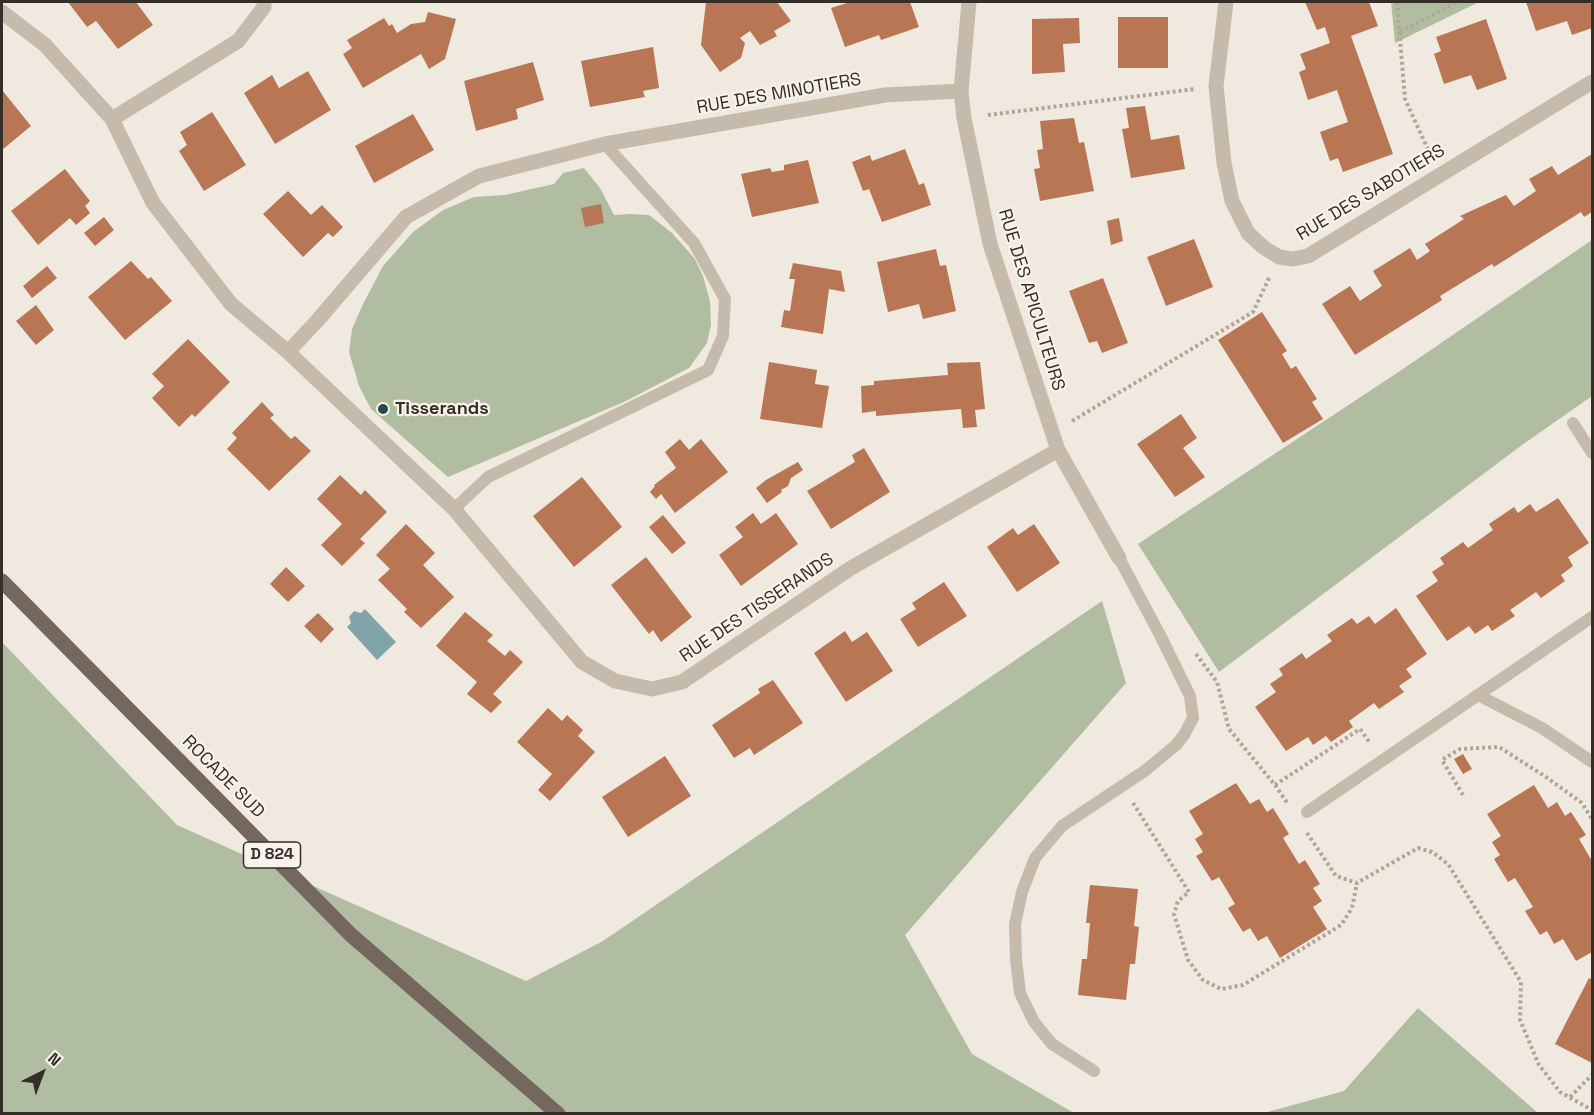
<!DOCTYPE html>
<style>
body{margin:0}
#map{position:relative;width:1594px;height:1115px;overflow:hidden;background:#f0e9df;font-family:"Space Grotesk",sans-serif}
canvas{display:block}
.frame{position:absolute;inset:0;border:3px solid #352f2a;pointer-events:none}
.north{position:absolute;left:12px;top:1043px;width:60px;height:60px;-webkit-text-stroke:4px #f8f3ea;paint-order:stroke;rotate:42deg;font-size:16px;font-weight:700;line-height:24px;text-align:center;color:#352f2a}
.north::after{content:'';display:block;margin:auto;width:21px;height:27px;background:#352f2a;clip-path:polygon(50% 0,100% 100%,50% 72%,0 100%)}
</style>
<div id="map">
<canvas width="1594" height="1115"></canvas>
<div class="frame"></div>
<div class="north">N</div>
</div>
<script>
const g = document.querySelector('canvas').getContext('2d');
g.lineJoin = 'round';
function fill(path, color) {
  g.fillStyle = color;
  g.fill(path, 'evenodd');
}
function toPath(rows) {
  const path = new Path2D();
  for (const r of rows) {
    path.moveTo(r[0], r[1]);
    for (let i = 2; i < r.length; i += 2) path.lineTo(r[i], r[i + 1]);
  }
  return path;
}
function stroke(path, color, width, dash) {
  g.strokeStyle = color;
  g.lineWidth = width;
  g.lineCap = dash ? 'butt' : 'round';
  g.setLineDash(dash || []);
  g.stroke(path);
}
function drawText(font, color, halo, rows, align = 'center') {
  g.font = font + ' "Space Grotesk",sans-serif';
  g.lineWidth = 4.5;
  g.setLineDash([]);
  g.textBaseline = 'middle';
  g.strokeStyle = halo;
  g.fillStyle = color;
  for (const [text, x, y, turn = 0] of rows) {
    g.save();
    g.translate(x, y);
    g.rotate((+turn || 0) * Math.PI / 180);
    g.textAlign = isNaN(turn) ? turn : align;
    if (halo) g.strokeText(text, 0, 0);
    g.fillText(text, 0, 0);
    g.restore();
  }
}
fill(toPath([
 [1391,2,1479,2,1395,43],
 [584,168,600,188,614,215,631,214,649,215,672,233,695,259,703,276,710,301,711,325,707,343,689,368,626,401,448,477,371,409,359,386,349,352,352,329,363,304,383,266,413,232,443,210,474,197,505,195,554,184,563,173],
 [1592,240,1592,396,1522,445,1219,672,1138,544,1397,373],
 [1102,601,1126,683,905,935,972,1054,1074,1113,2,1113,2,642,177,825,526,981,603,941],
 [1418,1008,1538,1113,1264,1113,1344,1091]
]), '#b1bda0');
fill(toPath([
 [365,609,396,642,377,660,347,627,351,623,349,617,354,611,361,613]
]), '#81a4a9');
fill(toPath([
 [68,2,136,2,153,25,118,49,96,21,87,27],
 [706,2,777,2,791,21,774,31,777,36,760,45,750,31,740,38,745,43,741,58,720,72,701,45],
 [850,2,910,2,919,27,881,40,879,35,845,47,831,8],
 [1305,2,1369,2,1378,26,1351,36,1393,154,1343,172,1338,158,1330,161,1320,132,1348,122,1337,90,1308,100,1299,72,1306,69,1300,54,1330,43,1325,27,1317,30],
 [1526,2,1590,2,1592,7,1592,28,1572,35,1567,21,1536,31],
 [428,12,456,19,445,59,429,69,421,54,363,88,343,54,352,48,347,40,384,18,389,26,392,24,397,33,411,24,425,22],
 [1118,17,1168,17,1168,68,1118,68],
 [1079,18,1080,43,1063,44,1065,72,1032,74,1032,19],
 [1486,19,1507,79,1477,90,1471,75,1444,84,1434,54,1441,51,1436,37],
 [653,47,659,88,643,91,645,97,590,107,581,61],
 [533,62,544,100,516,109,518,119,476,131,464,81],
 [308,71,331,110,275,144,244,93,272,75,279,88],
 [2,90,31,126,2,150],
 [1145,106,1151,140,1179,135,1185,169,1131,178,1122,129,1129,128,1126,108],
 [212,112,246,165,204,191,179,151,187,145,180,132],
 [413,114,434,150,374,183,355,146],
 [1074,118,1079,143,1084,142,1094,191,1040,201,1034,169,1040,168,1037,150,1043,149,1040,121],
 [905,149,919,185,924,183,931,205,882,222,869,189,863,191,852,162,870,155,872,161],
 [1592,154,1592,212,1584,217,1581,212,1494,267,1492,264,1440,296,1442,300,1355,355,1322,304,1350,286,1360,301,1382,286,1373,271,1410,248,1417,260,1430,251,1425,244,1464,219,1460,216,1506,195,1514,206,1536,191,1529,179,1552,166,1558,175],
 [808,160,819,203,752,217,741,174,770,168,772,172,784,170,784,165],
 [65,169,90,201,85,206,90,213,76,225,70,218,38,245,11,211],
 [288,191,311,215,322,205,343,227,333,237,328,233,303,257,263,214],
 [601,204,604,223,585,227,581,208],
 [104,217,114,230,95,246,84,233],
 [1119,218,1123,241,1111,245,1107,221],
 [1194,239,1213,287,1166,306,1147,257],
 [936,249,940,266,946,265,956,311,923,319,919,304,888,312,877,262],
 [131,261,148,279,151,277,172,301,125,340,88,297],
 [793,263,841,271,845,292,829,289,823,334,781,327,784,310,790,311,795,279,789,279],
 [47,266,57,278,32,298,23,286],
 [1103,278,1128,343,1102,353,1097,341,1089,343,1069,291],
 [36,305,54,330,36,345,16,321],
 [1262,312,1287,351,1282,354,1291,369,1296,366,1317,399,1312,402,1323,419,1283,443,1218,340],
 [188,339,230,382,195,417,192,414,179,427,152,398,164,386,152,374],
 [769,362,817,370,815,384,829,386,822,428,760,419],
 [980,362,985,409,975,410,977,427,963,428,961,409,876,416,876,411,862,413,861,386,874,385,874,381,948,375,947,363],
 [262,402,274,415,270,418,291,439,295,436,311,451,269,491,227,449,237,438,232,433],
 [1181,414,1197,438,1183,448,1205,477,1175,497,1137,444],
 [680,439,689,450,701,439,728,472,675,513,661,494,656,499,650,492,655,486,654,485,676,468,665,452],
 [864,448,890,492,831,529,807,491,855,462,852,455],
 [798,462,803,470,791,478,788,486,781,490,782,492,767,503,756,488,766,480],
 [340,475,361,495,365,490,387,512,360,539,365,543,342,566,321,545,342,524,317,499],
 [582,477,622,527,574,567,533,516],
 [1558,498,1589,543,1568,557,1573,566,1561,575,1565,581,1541,598,1536,592,1510,610,1515,616,1492,631,1488,625,1475,634,1469,626,1447,641,1416,596,1438,581,1432,572,1444,564,1440,558,1463,542,1468,548,1493,530,1489,524,1514,507,1518,513,1530,504,1536,512],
 [753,513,761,524,776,513,798,544,741,586,719,555,743,537,735,527],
 [663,515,686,543,672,554,649,527],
 [406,524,435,553,423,565,454,597,421,628,404,612,407,609,378,580,390,569,376,555],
 [1034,524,1060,563,1017,592,987,547,1013,528,1018,535],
 [646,557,692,617,661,642,653,630,649,634,611,585],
 [286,567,305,586,288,602,270,584],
 [944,582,967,616,918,647,900,619,916,609,912,603],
 [1396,608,1427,654,1406,669,1412,677,1399,686,1404,692,1379,709,1374,703,1349,721,1353,727,1331,742,1326,736,1313,745,1308,737,1286,751,1255,707,1276,692,1270,684,1283,675,1279,669,1302,653,1306,659,1332,641,1327,635,1352,618,1357,624,1369,616,1375,624],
 [465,612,493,635,487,641,505,656,510,650,523,662,493,694,502,702,491,713,467,694,477,682,436,646],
 [318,613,334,629,321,643,304,626],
 [845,631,852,642,867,632,893,671,846,702,814,653],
 [773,680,803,723,754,755,750,748,734,758,712,725,760,693,758,689],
 [548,708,562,721,567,715,583,730,578,736,595,752,550,801,538,790,552,774,517,742],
 [1463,754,1472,769,1463,774,1454,759],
 [665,756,691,796,628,837,602,797],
 [1236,783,1250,804,1259,799,1267,812,1273,808,1289,834,1283,838,1299,864,1305,860,1320,884,1313,888,1322,901,1313,907,1327,929,1280,958,1267,936,1258,941,1250,928,1243,932,1228,908,1235,904,1219,877,1212,881,1196,856,1203,852,1195,839,1203,834,1189,811],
 [1534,785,1548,808,1557,802,1565,816,1571,812,1586,835,1579,839,1592,861,1592,952,1576,961,1563,939,1554,944,1547,931,1540,935,1525,911,1533,907,1515,878,1508,882,1494,859,1500,855,1492,842,1501,836,1487,814],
 [1090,885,1138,889,1134,926,1139,927,1135,964,1130,964,1126,1000,1078,995,1082,959,1087,959,1090,923,1086,923],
 [1589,978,1592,980,1592,1063,1555,1044]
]), '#b87655');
stroke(toPath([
 [1397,2,1405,99,1430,154],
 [1400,32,1457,2],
 [988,115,1195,89],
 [1072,421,1253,312,1270,276],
 [1196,654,1217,682,1229,729,1275,785,1288,804],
 [1275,785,1360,729,1370,743],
 [1463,795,1442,760,1460,749,1499,747,1543,775,1582,803,1592,819],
 [1133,803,1189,892,1178,901,1174,914,1188,960,1203,980,1221,989,1243,985,1341,925,1352,908,1357,883],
 [1307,833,1336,876,1357,883,1418,848,1432,852,1448,864,1521,982,1520,1020,1539,1065,1560,1092,1592,1110],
 [1570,1097,1592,1075]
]), '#b2a596', 4, [3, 3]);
stroke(toPath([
 [1573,423,1592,453],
 [454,509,488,477,708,370,723,336,725,299,694,243,605,144],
 [1478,695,1542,728,1592,762],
 [1307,812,1592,617],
 [1094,1071,1052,1044,1034,1022,1020,993,1016,959,1015,924,1022,892,1035,858,1062,826,1146,770,1176,745,1184,735,1193,718,1190,696,1160,635,1119,558]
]), '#c6baac', 12);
stroke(toPath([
 [969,2,961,91,964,118,990,244,1058,450,1119,558],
 [1226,2,1216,86,1224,163,1232,201,1248,233,1263,247,1279,257,1293,259,1308,256,1592,82],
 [2,12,45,45,112,119,153,203,231,304,288,352,454,509,582,662,615,681,652,689,682,682,851,568,1058,450],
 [112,119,238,41,264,7,264,2],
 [288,352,317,321,406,217,479,176,605,144,885,95,961,91]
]), '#c6baac', 15);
stroke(toPath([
 [2,581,351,935,558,1114]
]), '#75675d', 15);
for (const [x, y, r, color] of [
 [383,409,6,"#244b52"]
]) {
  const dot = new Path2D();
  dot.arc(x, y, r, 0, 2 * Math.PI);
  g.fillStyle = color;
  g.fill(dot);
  stroke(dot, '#f8f3ea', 2);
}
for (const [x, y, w] of [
 [272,855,57]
]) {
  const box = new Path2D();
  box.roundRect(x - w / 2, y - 13, w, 26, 4.5);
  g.fillStyle = '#f8f3ea';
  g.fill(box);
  stroke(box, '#352f2a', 1.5);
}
drawText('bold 16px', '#352f2a', null, [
 ["D 824",272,855]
]);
drawText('18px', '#352f2a', '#f8f3ea', [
 ["RUE DES MINOTIERS",779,94,-10],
 ["RUE DES SABOTIERS",1371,193,-31],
 ["RUE DES APICULTEURS",1031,300,73],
 ["RUE DES TISSERANDS",757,608,-34],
 ["ROCADE SUD",223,777,45]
]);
drawText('bold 18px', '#352f2a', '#f8f3ea', [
 ["Tisserands",395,409]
], 'left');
</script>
